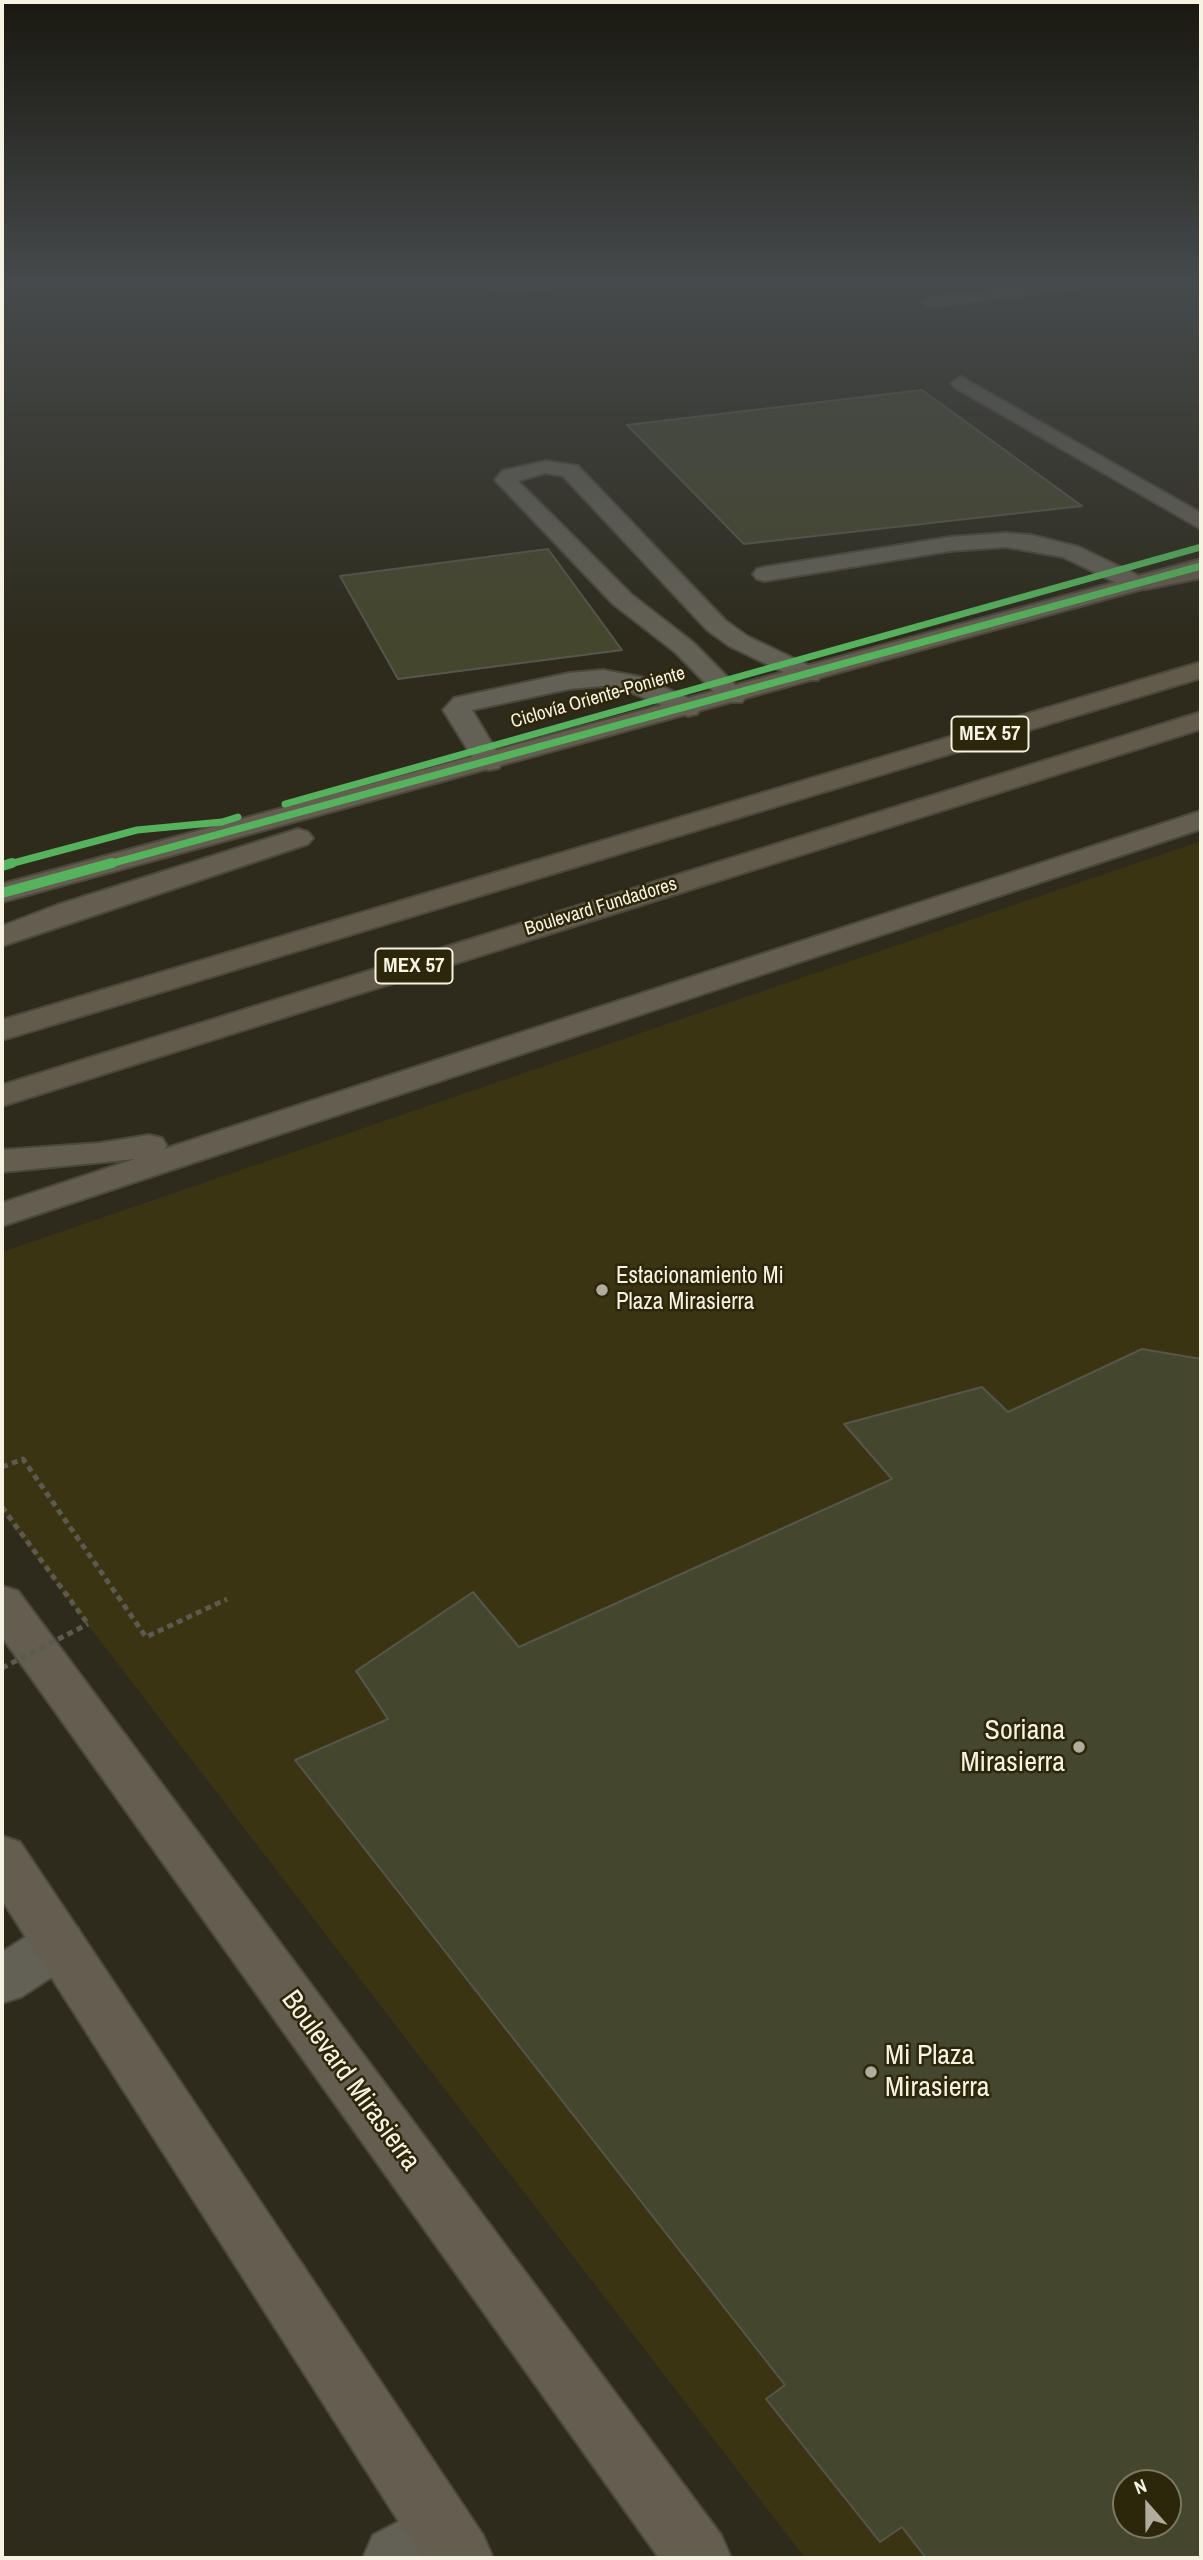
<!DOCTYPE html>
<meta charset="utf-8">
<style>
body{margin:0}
#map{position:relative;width:1203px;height:2560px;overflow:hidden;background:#2e2b1d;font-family:"Archivo Narrow",sans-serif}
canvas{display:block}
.frame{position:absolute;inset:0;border:4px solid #f7f3e3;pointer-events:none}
.north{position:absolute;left:1112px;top:2469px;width:70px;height:70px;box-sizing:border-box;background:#2c260a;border:2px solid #7d7861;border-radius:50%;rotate:339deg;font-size:19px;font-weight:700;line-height:28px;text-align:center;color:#f7f3e3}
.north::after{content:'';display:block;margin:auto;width:24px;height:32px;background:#b1ad9e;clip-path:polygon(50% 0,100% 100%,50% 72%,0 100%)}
</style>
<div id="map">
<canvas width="1203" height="2560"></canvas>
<div class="frame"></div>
<div class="north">N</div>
</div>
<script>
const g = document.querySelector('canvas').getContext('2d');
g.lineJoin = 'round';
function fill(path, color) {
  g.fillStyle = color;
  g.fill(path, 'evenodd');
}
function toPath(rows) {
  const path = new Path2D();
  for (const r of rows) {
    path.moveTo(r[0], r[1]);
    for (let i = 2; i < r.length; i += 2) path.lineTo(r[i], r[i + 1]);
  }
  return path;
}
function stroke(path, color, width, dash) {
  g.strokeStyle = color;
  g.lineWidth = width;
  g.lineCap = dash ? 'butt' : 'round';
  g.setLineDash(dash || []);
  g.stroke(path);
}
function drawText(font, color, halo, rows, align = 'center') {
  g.font = font + ' "Archivo Narrow",sans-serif';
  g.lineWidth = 5;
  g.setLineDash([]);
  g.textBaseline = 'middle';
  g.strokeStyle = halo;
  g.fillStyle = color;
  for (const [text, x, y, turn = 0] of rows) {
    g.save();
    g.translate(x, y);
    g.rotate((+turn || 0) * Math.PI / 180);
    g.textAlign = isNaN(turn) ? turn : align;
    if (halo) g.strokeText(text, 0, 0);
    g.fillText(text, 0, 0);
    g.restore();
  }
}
fill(toPath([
 [1201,841,1201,2558,805,2558,2,1513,2,1252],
 [1126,2483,1168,2483,1168,2525,1126,2525]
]), '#3b3413');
const building = toPath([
 [922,390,1082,506,744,544,627,425,922,390],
 [548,549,622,650,398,679,340,576,548,549],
 [1142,1349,1201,1359,1201,2558,926,2558,902,2527,880,2542,766,2399,785,2385,295,1760,388,1719,356,1671,473,1592,519,1647,892,1479,844,1424,982,1387,1008,1412,1142,1349],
 [1126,2483,1168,2483,1168,2525,1126,2525,1126,2483]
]);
fill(building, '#44462d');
stroke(building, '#56564a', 2);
const minor = toPath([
 [497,284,553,284,544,289,503,293,494,288,497,284],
 [1031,284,1084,284,1075,289,930,307,921,302,930,297,1031,284],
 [961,377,1201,513,1201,529,954,387,951,383,961,377],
 [545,461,578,466,725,620,747,636,818,670,822,675,818,680,800,680,729,646,707,630,563,476,545,473,518,481,631,594,694,643,746,696,742,702,724,702,676,653,613,604,495,480,502,471,545,461],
 [1006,533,1031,535,1079,547,1145,579,1149,584,1145,589,1129,589,1063,557,1006,547,950,551,765,581,757,579,753,574,757,569,765,567,950,537,1006,533],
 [603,670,641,677,697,702,701,708,697,714,688,716,625,690,603,686,569,689,472,710,503,762,499,768,489,770,479,768,443,710,454,698,463,696,569,673,603,670],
 [59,1921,78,1928,85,1944,78,1960,21,1997,2,2003,2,1952,40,1928,59,1921],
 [442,2499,465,2508,474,2531,465,2554,457,2558,363,2558,373,2535,442,2499]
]);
const major = toPath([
 [1201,559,1201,573,2,902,2,884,1201,559],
 [1201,811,1201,829,2,1226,2,1203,135,1159,2,1172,2,1150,100,1143,149,1135,162,1138,167,1146,164,1149,1201,811],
 [298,829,308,832,313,838,308,844,2,946,2,926,57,905,298,829],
 [2,1586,18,1591,721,2535,731,2558,659,2558,2,1637,2,1586],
 [2,1836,20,1842,483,2535,493,2558,422,2558,2,1900,2,1836]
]);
const highway = toPath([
 [1201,564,1201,578,1146,589,1138,587,1134,582,1138,577,1201,564],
 [1201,662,1201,678,2,1040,2,1020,1201,662],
 [1201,712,1201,729,2,1106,2,1085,1201,712]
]);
stroke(minor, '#4b483c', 4);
stroke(major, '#4b483c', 4);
stroke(highway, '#4b483c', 4);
stroke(toPath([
 [2,1467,23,1459,146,1637,227,1599],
 [2,1507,88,1624]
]), '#5c5a4f', 5, [6, 4.5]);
fill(minor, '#636055');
fill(major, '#645e50');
fill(highway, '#625b4b');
stroke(toPath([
 [2,1668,88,1624]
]), '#5c5a4f', 5, [6, 4.5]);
stroke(toPath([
 [285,804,1201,547],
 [6,865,137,830,222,822,238,817],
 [106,865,1201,566]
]), '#56b35d', 7);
stroke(toPath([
 [2,866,12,863],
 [2,893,112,863]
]), '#56b35d', 10);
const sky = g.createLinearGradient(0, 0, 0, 643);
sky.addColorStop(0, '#191810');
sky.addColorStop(0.44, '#464a4c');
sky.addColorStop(1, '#464a4c00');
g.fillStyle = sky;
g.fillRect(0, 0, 1203, 643);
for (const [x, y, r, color] of [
 [602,1290,7,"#b1ad9e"],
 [1079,1747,7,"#b1ad9e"],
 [871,2072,7,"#b1ad9e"]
]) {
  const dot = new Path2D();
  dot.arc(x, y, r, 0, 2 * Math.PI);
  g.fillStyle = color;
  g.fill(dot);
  stroke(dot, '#2c260a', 2.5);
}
drawText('19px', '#f7f3e3', '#2c260a', [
 ["Ciclovía Oriente-Poniente",598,698,-16],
 ["Boulevard Fundadores",601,907,-17]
]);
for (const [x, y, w] of [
 [990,734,77],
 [414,966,77]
]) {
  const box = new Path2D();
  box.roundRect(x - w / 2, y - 17.5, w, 35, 5);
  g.fillStyle = '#2c260a';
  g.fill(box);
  stroke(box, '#f7f3e3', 2);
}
drawText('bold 21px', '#f7f3e3', null, [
 ["MEX 57",990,734],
 ["MEX 57",414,966]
]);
drawText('23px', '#f7f3e3', '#2c260a', [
 ["Estacionamiento Mi",616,1277],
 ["Plaza Mirasierra",616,1303]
], 'left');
drawText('28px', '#f7f3e3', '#2c260a', [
 ["Soriana",1065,1731],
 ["Mirasierra",1065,1763],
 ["Mi Plaza",885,2056,"left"],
 ["Mirasierra",885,2088,"left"]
], 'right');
drawText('28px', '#f7f3e3', '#2c260a', [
 ["Boulevard Mirasierra",350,2081,54]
]);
</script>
